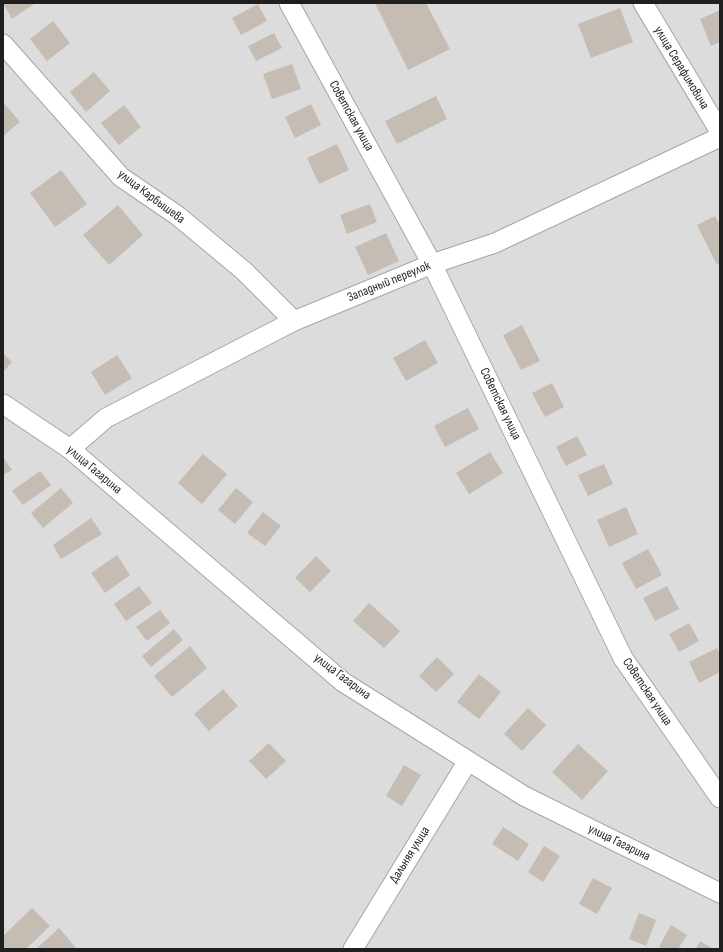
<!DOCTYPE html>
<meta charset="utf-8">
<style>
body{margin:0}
#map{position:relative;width:723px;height:952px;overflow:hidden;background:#f0ede4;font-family:"Sofia Sans Condensed",sans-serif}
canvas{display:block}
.frame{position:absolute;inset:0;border:4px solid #1f1f1f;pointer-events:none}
</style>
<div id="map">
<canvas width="723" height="952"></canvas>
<div class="frame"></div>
</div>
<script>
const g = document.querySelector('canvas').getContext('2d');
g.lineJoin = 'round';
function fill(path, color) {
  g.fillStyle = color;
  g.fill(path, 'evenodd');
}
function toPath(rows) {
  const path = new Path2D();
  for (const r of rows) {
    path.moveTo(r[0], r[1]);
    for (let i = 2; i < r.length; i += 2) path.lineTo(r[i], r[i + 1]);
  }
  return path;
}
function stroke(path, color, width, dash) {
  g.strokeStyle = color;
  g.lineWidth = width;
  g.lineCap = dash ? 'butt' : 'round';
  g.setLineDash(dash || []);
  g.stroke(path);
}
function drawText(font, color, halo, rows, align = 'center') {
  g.font = font + ' "Sofia Sans Condensed",sans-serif';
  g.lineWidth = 3;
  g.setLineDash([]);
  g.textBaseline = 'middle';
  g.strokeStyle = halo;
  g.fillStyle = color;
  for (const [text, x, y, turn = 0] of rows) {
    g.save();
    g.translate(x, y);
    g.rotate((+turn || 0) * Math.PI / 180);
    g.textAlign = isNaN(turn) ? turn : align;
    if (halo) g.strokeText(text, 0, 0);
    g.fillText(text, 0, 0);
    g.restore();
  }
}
fill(toPath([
 [3,3,720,3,720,949,3,949]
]), '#dddcdc');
fill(toPath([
 [3,3,33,3,34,4,12,19],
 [375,3,426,3,450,49,408,70],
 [258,4,267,21,241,35,232,18],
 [620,8,633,42,591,58,578,24],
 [720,10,720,42,711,46,700,19],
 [53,21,70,43,47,61,30,39],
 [274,33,282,48,256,61,248,46],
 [292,64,301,89,272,99,263,74],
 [94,72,110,91,86,112,70,92],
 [436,96,447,119,397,144,385,121],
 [3,102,20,122,3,136],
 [311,104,321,125,295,138,285,117],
 [124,105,141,127,119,145,101,123],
 [337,144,349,170,319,184,307,158],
 [61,170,87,204,55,227,30,193],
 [370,204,377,222,347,234,340,215],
 [118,205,143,235,109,265,83,235],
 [715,216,720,225,720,263,717,265,697,225],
 [386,233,399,261,368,275,355,247],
 [522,325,540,361,521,370,503,335],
 [425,340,438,363,406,381,393,358],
 [3,353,12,362,3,372],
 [117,355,132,378,105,395,91,372],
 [552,383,564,407,545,417,532,393],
 [468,408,479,429,445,447,434,426],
 [577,436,587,455,566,466,556,447],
 [490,452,503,473,469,494,456,473],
 [203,454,227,474,202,504,178,483],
 [3,457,12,470,3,475],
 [604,464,613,484,588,496,578,475],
 [40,471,51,485,23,505,12,491],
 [61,488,73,503,43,528,31,513],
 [236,488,253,502,235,524,218,510],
 [626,507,638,534,609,547,597,520],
 [263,512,281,526,265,546,247,533],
 [91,518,102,534,61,559,53,545],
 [648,549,662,575,636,589,622,563],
 [117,555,130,575,105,593,91,573],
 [316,556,331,571,310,592,295,578],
 [139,586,152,603,126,621,114,604],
 [667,586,679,609,655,621,643,598],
 [369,603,400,631,384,648,353,621],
 [160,610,170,623,147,641,136,627],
 [689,623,699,641,679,652,669,634],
 [174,629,183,640,151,667,142,656],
 [190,646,207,668,172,697,154,676],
 [717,648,720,654,720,672,699,683,689,662],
 [437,657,454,674,436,692,419,676],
 [479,674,501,692,479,719,457,702],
 [223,689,238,706,209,731,194,714],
 [528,708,546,725,522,751,504,734],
 [269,743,286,761,266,779,249,761],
 [578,744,608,771,582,800,552,772],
 [404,765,421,775,402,806,386,796],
 [503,827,529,844,518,861,492,844],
 [544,846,560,856,543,882,528,872],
 [593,878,612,888,597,914,579,904],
 [32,908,50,926,26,949,6,949,3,946,3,936],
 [639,913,656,920,646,946,629,939],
 [671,925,687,935,678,949,663,949,659,947],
 [59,928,77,949,36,949],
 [700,941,713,949,696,949]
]), '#c5bcb4');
const minor = toPath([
 [289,3,432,264,623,658,720,798],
 [643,3,720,132],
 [3,44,121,177,178,216,244,271,294,321],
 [3,404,70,449,343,682,524,796,720,893],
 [70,449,106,418,294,321,432,264,495,243,720,137],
 [353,949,468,761]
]);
stroke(minor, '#a6a6a6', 21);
stroke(minor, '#fff', 19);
drawText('13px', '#1f1f1f', '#fff', [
 ["улица Серафимовича",681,68,59],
 ["Советская улица",351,116,61],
 ["улица Карбышева",151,197,37],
 ["Западный переулок",389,282,-22],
 ["Советская улица",500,404,64],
 ["улица Гагарина",94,470,40],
 ["улица Гагарина",342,677,37],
 ["Советская улица",647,692,56],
 ["улица Гагарина",619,843,26],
 ["Дальняя улица",410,855,-58]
]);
</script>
